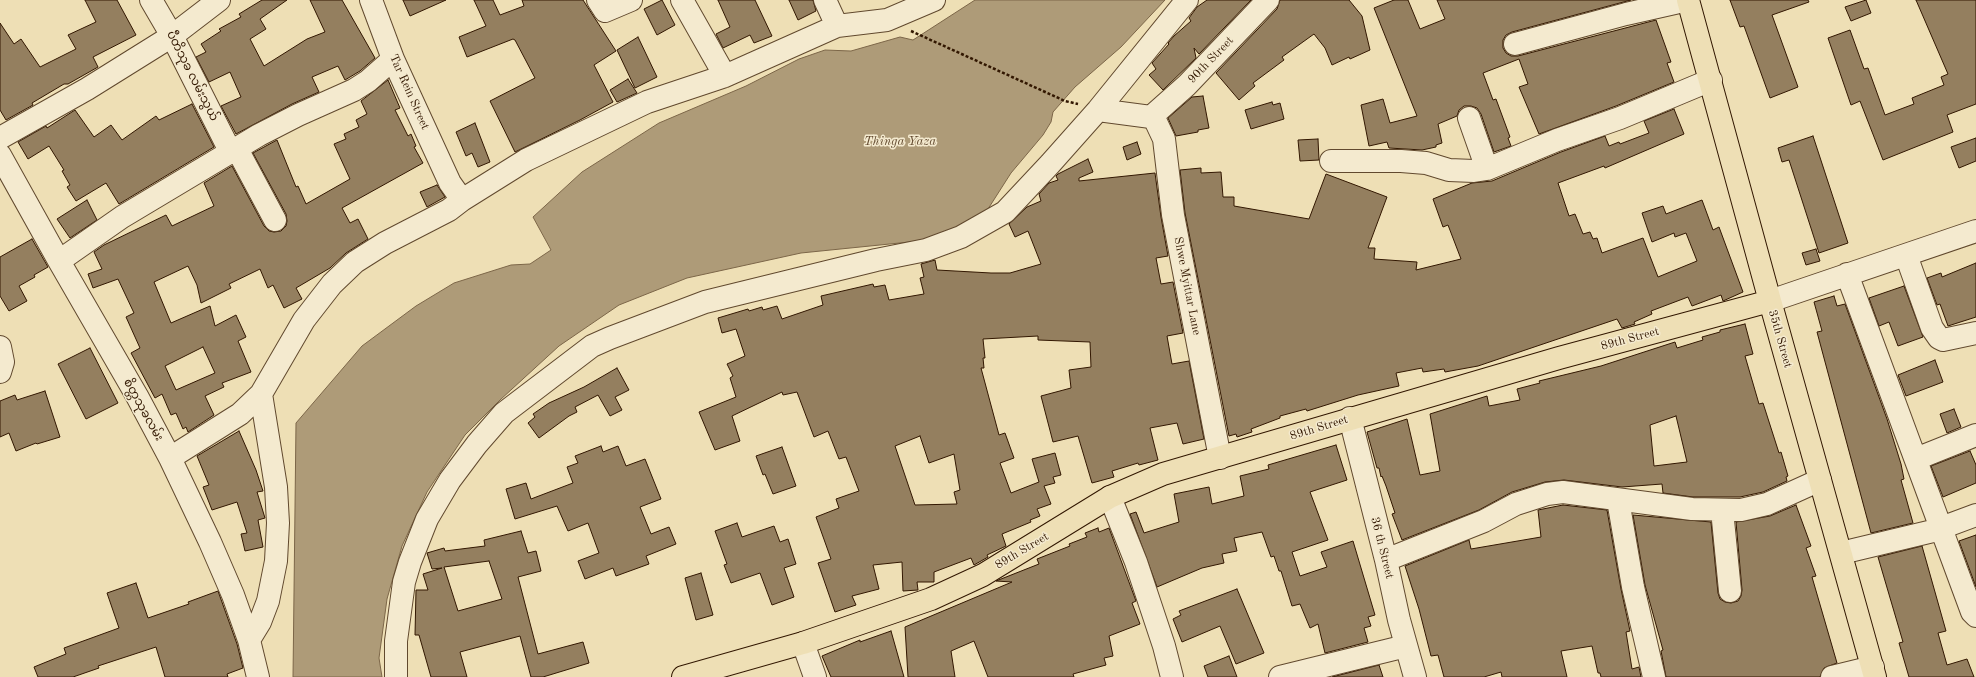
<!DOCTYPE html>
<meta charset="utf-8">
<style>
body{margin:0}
canvas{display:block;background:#eedfb5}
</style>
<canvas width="1976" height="677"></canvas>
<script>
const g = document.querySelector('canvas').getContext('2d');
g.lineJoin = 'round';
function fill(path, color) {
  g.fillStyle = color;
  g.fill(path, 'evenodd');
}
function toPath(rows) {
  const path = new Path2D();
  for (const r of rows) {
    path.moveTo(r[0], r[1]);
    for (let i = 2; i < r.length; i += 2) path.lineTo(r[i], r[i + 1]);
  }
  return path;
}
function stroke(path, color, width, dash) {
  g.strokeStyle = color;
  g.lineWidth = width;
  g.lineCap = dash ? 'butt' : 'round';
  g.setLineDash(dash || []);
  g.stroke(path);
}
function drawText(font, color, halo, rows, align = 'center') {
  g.font = font + ' "Old Standard TT","Noto Sans Myanmar",serif';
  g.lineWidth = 3;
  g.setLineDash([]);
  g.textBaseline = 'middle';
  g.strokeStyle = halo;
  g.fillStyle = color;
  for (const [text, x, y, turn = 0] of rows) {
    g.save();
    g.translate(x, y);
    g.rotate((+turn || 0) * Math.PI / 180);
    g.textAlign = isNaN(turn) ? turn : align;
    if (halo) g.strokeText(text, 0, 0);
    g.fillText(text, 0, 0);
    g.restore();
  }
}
const water = toPath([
 [975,0,1165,0,1121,47,1075,87,1053,112,1051,122,1043,135,1011,173,988,209,958,229,929,240,801,253,687,278,619,305,559,346,500,400,465,435,427,492,402,546,387,599,379,658,382,677,293,677,296,423,362,346,416,306,454,283,511,265,530,264,551,250,533,217,582,172,659,123,746,86,799,59,825,50,851,51,900,37,913,40,975,0]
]);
fill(water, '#ae9b78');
stroke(water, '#7c6648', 1);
const building = toPath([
 [85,0,117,0,136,35,93,57,98,67,68,84,64,84,32,103,33,105,6,120,0,110,0,23,14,44,21,39,40,67,76,49,68,35,96,22,85,0],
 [262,0,287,0,260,19,266,29,250,39,264,66,307,39,325,32,310,0,342,0,375,58,360,71,345,80,338,66,312,77,319,92,292,104,236,134,221,106,241,97,230,72,209,82,196,57,206,52,201,44,221,31,219,29,241,17,239,14,262,0],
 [403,0,446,0,410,16,403,0],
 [474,0,493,0,500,15,524,6,522,0,583,0,616,51,594,65,613,102,580,120,515,152,490,101,535,78,515,40,513,39,467,57,459,37,486,26,474,0],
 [662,0,675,25,657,35,644,9,662,0],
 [718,0,755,0,772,36,754,43,750,35,723,48,716,34,730,27,718,0],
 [789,0,813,0,816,11,798,20,789,0],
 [1207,0,1251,0,1199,54,1194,48,1196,58,1163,90,1149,75,1156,69,1152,63,1169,44,1168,43,1174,36,1191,21,1189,18,1197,7,1207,0],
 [1280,0,1349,0,1362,16,1370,50,1350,59,1349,57,1332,65,1325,48,1314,34,1282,57,1284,60,1253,83,1255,86,1239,100,1216,73,1277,9,1280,0],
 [1394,0,1408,0,1420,29,1445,19,1437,0,1631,0,1512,32,1506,35,1503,40,1503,48,1506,53,1511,56,1518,56,1656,20,1671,62,1667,63,1674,82,1616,106,1539,134,1519,87,1528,84,1519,59,1483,73,1493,100,1496,99,1510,137,1508,138,1511,146,1494,152,1481,114,1477,108,1471,106,1464,106,1459,110,1457,116,1438,124,1442,143,1436,145,1436,147,1422,150,1389,148,1387,142,1369,146,1361,105,1383,99,1390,123,1417,116,1374,8,1394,0],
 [1730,0,1808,0,1809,2,1772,15,1798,87,1770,98,1744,26,1740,27,1730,0],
 [1866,0,1871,13,1851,21,1845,7,1866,0],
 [1916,0,1976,0,1976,104,1947,115,1953,132,1883,160,1860,101,1851,105,1828,38,1850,30,1864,69,1868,68,1885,115,1914,104,1912,98,1944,85,1941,77,1948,74,1916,0],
 [638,37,657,77,635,88,617,50,638,37],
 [628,79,637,93,617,102,610,90,628,79],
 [388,80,400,108,395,110,408,136,411,134,416,146,414,147,423,163,342,208,350,223,358,219,368,239,346,253,330,268,296,288,302,299,284,308,273,285,268,288,260,269,229,284,231,288,201,303,197,285,188,266,154,282,171,323,210,306,215,326,236,315,246,337,238,341,251,372,222,383,224,387,205,396,214,415,188,432,186,427,183,429,176,413,171,415,162,394,155,398,131,353,140,348,126,317,134,313,118,279,93,288,88,274,102,269,94,252,104,245,166,215,172,226,214,206,204,183,232,166,264,226,269,231,274,232,281,231,286,226,287,221,286,214,253,153,277,140,296,187,298,186,306,204,350,179,334,144,346,139,344,134,359,127,356,120,367,114,361,101,388,80],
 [203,347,215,373,176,390,165,366,203,347],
 [1203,96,1209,128,1198,130,1198,132,1176,136,1168,118,1192,97,1203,96],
 [1272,102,1273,105,1280,103,1284,119,1251,129,1245,110,1272,102],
 [192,104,214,147,119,204,106,183,76,201,67,187,70,185,62,171,64,170,49,146,28,159,18,142,46,126,47,128,75,110,94,137,111,125,122,140,156,116,159,120,192,104],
 [1674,109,1684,134,1605,168,1604,166,1558,183,1569,216,1575,214,1583,234,1590,232,1593,239,1597,238,1602,253,1643,238,1658,277,1697,261,1686,233,1675,237,1674,233,1652,242,1642,213,1663,206,1666,214,1702,200,1713,230,1719,227,1743,292,1723,301,1721,295,1692,306,1688,297,1651,311,1652,314,1634,322,1635,324,1622,328,1617,319,1478,366,1445,372,1444,369,1423,372,1422,368,1396,373,1399,386,1358,395,1307,411,1306,409,1280,416,1280,418,1251,429,1252,432,1237,437,1236,434,1229,436,1185,213,1180,170,1201,168,1201,173,1221,172,1223,197,1234,197,1234,206,1309,219,1326,174,1387,197,1368,248,1375,248,1374,259,1417,262,1416,270,1461,259,1448,225,1443,227,1433,199,1472,183,1492,181,1561,152,1605,136,1609,146,1619,142,1620,144,1649,133,1644,121,1674,109],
 [475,123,490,162,478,167,472,153,466,156,456,132,475,123],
 [1813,136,1848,243,1819,253,1789,160,1782,162,1778,148,1813,136],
 [1976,138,1976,161,1959,168,1951,147,1976,138],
 [1318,139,1319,160,1300,161,1298,140,1318,139],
 [1137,142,1141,154,1127,160,1123,147,1137,142],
 [1088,159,1093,172,1079,178,1079,181,1155,173,1161,217,1168,256,1156,258,1161,284,1173,282,1183,333,1167,336,1172,364,1189,361,1204,439,1183,444,1177,423,1150,428,1158,460,1139,465,1138,463,1112,471,1114,477,1092,483,1078,436,1053,442,1041,396,1071,388,1069,370,1091,367,1090,342,1038,340,1038,336,983,339,985,358,983,358,984,368,981,368,999,435,1005,433,1014,458,1000,463,1011,493,1039,482,1032,459,1055,453,1061,475,1053,477,1055,483,1044,486,1051,504,1037,509,1040,516,1030,520,1031,522,1002,534,1006,546,987,555,988,557,974,565,971,558,934,572,934,582,917,582,918,590,903,591,902,562,873,565,879,589,852,596,856,605,835,612,818,563,831,559,816,517,839,508,836,499,859,491,846,457,839,459,828,431,814,437,797,392,783,395,782,392,732,416,740,441,715,450,699,412,736,397,730,378,733,376,727,364,745,356,736,329,722,333,718,318,748,309,749,311,762,307,763,310,777,306,782,319,823,305,821,296,873,284,874,287,885,285,889,300,924,294,920,278,924,277,921,264,935,260,937,270,991,273,1010,273,1041,264,1028,231,1015,237,1009,224,1027,207,1041,201,1039,194,1049,183,1058,180,1056,176,1058,174,1088,159],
 [920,436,929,463,954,454,960,490,954,492,957,504,915,505,895,446,920,436],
 [437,185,445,197,427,207,420,192,437,185],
 [87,200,97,220,70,238,57,219,87,200],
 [32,239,48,267,34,275,35,277,19,286,27,301,9,311,0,296,0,257,32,239],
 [1816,249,1820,261,1806,265,1802,253,1816,249],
 [1976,263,1976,317,1948,326,1940,304,1937,305,1927,278,1941,273,1942,277,1976,263],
 [1904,286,1923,337,1898,346,1889,322,1879,326,1869,298,1904,286],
 [1834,296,1837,306,1845,304,1887,419,1901,464,1904,479,1901,480,1913,523,1871,533,1817,332,1822,331,1814,302,1834,296],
 [1745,324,1753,354,1745,356,1759,404,1763,403,1779,453,1781,452,1788,476,1786,477,1787,481,1763,492,1740,497,1693,497,1663,493,1662,484,1622,487,1564,480,1545,482,1512,492,1479,510,1402,540,1392,514,1395,513,1386,486,1382,476,1381,477,1379,468,1377,468,1367,432,1407,419,1420,475,1440,471,1430,414,1487,396,1489,406,1520,400,1517,389,1540,383,1539,381,1601,366,1675,342,1677,348,1703,340,1702,337,1720,332,1720,330,1745,324],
 [1676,416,1687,462,1654,466,1650,425,1676,416],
 [90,348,118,403,86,419,58,364,90,348],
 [1935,360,1943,382,1906,396,1898,375,1935,360],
 [617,368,629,390,615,397,622,410,610,416,598,395,575,407,577,412,569,416,539,438,528,423,535,417,533,414,549,403,584,387,617,368],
 [45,391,60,437,37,444,36,443,16,451,9,433,0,437,0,401,15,395,17,400,45,391],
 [1954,409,1961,427,1947,433,1940,414,1954,409],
 [239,431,256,470,263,491,257,492,265,518,258,520,263,547,245,551,241,534,247,533,237,502,212,510,203,487,209,485,197,456,239,431],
 [1336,445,1347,480,1310,492,1328,540,1292,552,1300,576,1327,567,1321,552,1353,541,1375,615,1368,617,1371,626,1364,628,1368,642,1325,653,1318,624,1310,628,1300,604,1292,606,1281,571,1279,571,1274,556,1271,557,1262,532,1234,538,1237,551,1222,554,1224,563,1202,568,1157,587,1130,514,1136,512,1144,533,1179,522,1174,494,1209,487,1212,504,1244,496,1240,476,1269,469,1268,465,1336,445],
 [601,446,603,452,618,446,626,466,645,459,661,499,640,507,651,534,669,527,676,544,646,556,649,564,616,576,613,568,585,579,578,561,599,553,588,523,568,531,557,506,515,519,506,489,526,483,531,499,573,483,567,467,578,463,575,456,601,446],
 [782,447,796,486,773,494,765,474,763,475,756,456,782,447],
 [1970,451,1976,465,1976,483,1943,497,1931,466,1970,451],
 [1563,505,1607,510,1621,589,1630,631,1626,632,1632,669,1639,667,1641,677,1601,677,1600,673,1598,673,1592,646,1561,651,1567,677,1502,677,1501,672,1484,677,1444,677,1438,655,1431,656,1419,609,1405,566,1469,540,1471,549,1541,537,1538,510,1563,505],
 [1796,505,1811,546,1806,548,1816,576,1812,577,1837,663,1824,668,1820,677,1666,677,1661,651,1663,650,1645,585,1633,515,1711,522,1718,593,1720,599,1725,602,1731,603,1738,601,1741,596,1742,590,1736,522,1770,516,1796,505],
 [737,523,742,537,774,526,780,542,788,539,796,564,784,568,794,597,772,605,760,573,731,583,724,565,727,564,715,531,737,523],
 [1098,528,1099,532,1109,528,1136,601,1132,603,1140,624,1109,636,1113,656,1104,658,1106,665,1073,674,1074,677,988,677,974,641,951,651,955,677,908,677,905,627,1012,582,996,581,1039,564,1037,559,1070,546,1069,544,1087,537,1085,533,1098,528],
 [521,531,528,553,536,551,541,571,518,577,538,654,583,642,589,663,543,677,531,677,520,636,460,652,467,677,431,677,419,635,415,635,416,590,428,590,423,574,442,568,432,569,427,553,444,548,445,551,485,546,484,540,521,531],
 [489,561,502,599,458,611,444,567,489,561],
 [1976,535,1976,587,1959,541,1976,535],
 [1922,546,1946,631,1938,633,1947,665,1967,659,1974,677,1909,677,1899,643,1903,642,1878,557,1922,546],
 [701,573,713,615,696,620,685,578,701,573],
 [136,583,148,618,189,604,188,602,218,591,237,644,243,668,227,674,228,677,165,677,156,647,98,666,99,668,73,677,38,677,34,667,66,654,64,648,119,628,107,593,136,583],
 [1237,589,1264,653,1236,664,1220,626,1182,642,1173,619,1181,615,1179,611,1237,589],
 [891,631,904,677,831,677,822,656,860,640,860,642,891,631],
 [1229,656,1237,677,1208,677,1204,666,1229,656],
 [1379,665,1383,677,1332,677,1379,665]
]);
fill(building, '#947f5f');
stroke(building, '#321701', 1);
const minor = toPath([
 [151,0,172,36,231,153],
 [598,0,605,11,631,0],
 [682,0,725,76],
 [825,0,837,26],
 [1515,44,1626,14,1688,0],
 [1098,110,1151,117],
 [1151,117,1156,122,1164,139,1173,215,1220,458],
 [1151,117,1187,85,1268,0],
 [1469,118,1487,169],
 [0,138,87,89,172,36,219,0],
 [237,149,275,220],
 [0,155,59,261,137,396,170,458,210,542,233,595,249,640,258,677],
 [1331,161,1401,161,1426,163,1449,170,1474,171,1487,169,1557,140,1620,118,1711,80],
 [462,200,526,160,647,102,725,76,837,26,887,20,934,0],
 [1906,255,1932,328,1939,338,1943,340,1976,333],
 [59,261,122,217,259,135,298,115,354,90,368,81,393,59],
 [1847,274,1972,612,1976,616],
 [1770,301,1976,231],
 [0,347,3,362,0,372],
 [1350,418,1386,560,1399,620,1415,677],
 [170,458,240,414,261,394,304,320,332,284,355,262,385,243,449,210,462,200,450,183,393,59,371,0],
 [1916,459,1976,435],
 [1110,497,1136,562,1164,646,1172,677],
 [1618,500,1633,587,1654,677],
 [1722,510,1730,591],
 [1841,553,1933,531,1976,515],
 [1386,560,1484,521,1516,504,1547,494,1563,492,1692,509,1741,510,1767,504,1820,480],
 [249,640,260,622,268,601,276,561,278,523,276,487,261,394],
 [803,643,815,677],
 [396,677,396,641,404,582,410,562,427,519,450,480,477,444,504,413,592,346,610,338,705,302,876,260,926,250,961,237,1005,212,1050,164,1098,110,1187,0],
 [1280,677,1406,646],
 [1832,677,1873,667]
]);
const major = toPath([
 [1688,0,1770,301,1875,677],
 [683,677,803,643,931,599,983,575,1110,497,1163,474,1559,358,1770,301]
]);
stroke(minor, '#61492e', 24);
stroke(major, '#321701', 24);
stroke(toPath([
 [911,31,1065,101,1078,104]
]), '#321701', 2.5, [3, 2]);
stroke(minor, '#f4eacf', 22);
stroke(major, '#eedfb5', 22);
drawText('12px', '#321701', '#f4eacf', [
 ["90th Street",1211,60,-46],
 ["ပီတိသုခ လမ်းသွယ်",192,76,63],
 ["Tar Rein Street",409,92,66],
 ["Shwe Myittar Lane",1187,286,79],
 ["89th Street",1630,339,-15],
 ["35th Street",1780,339,74],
 ["စိတ္တသုခလမ်း",143,410,61],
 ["89th Street",1319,428,-17],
 ["36 th Street",1382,548,76],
 ["89th Street",1022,551,-31]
]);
drawText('italic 13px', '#644c31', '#f4eacf', [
 ["Thinga Yaza",900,142]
]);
</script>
